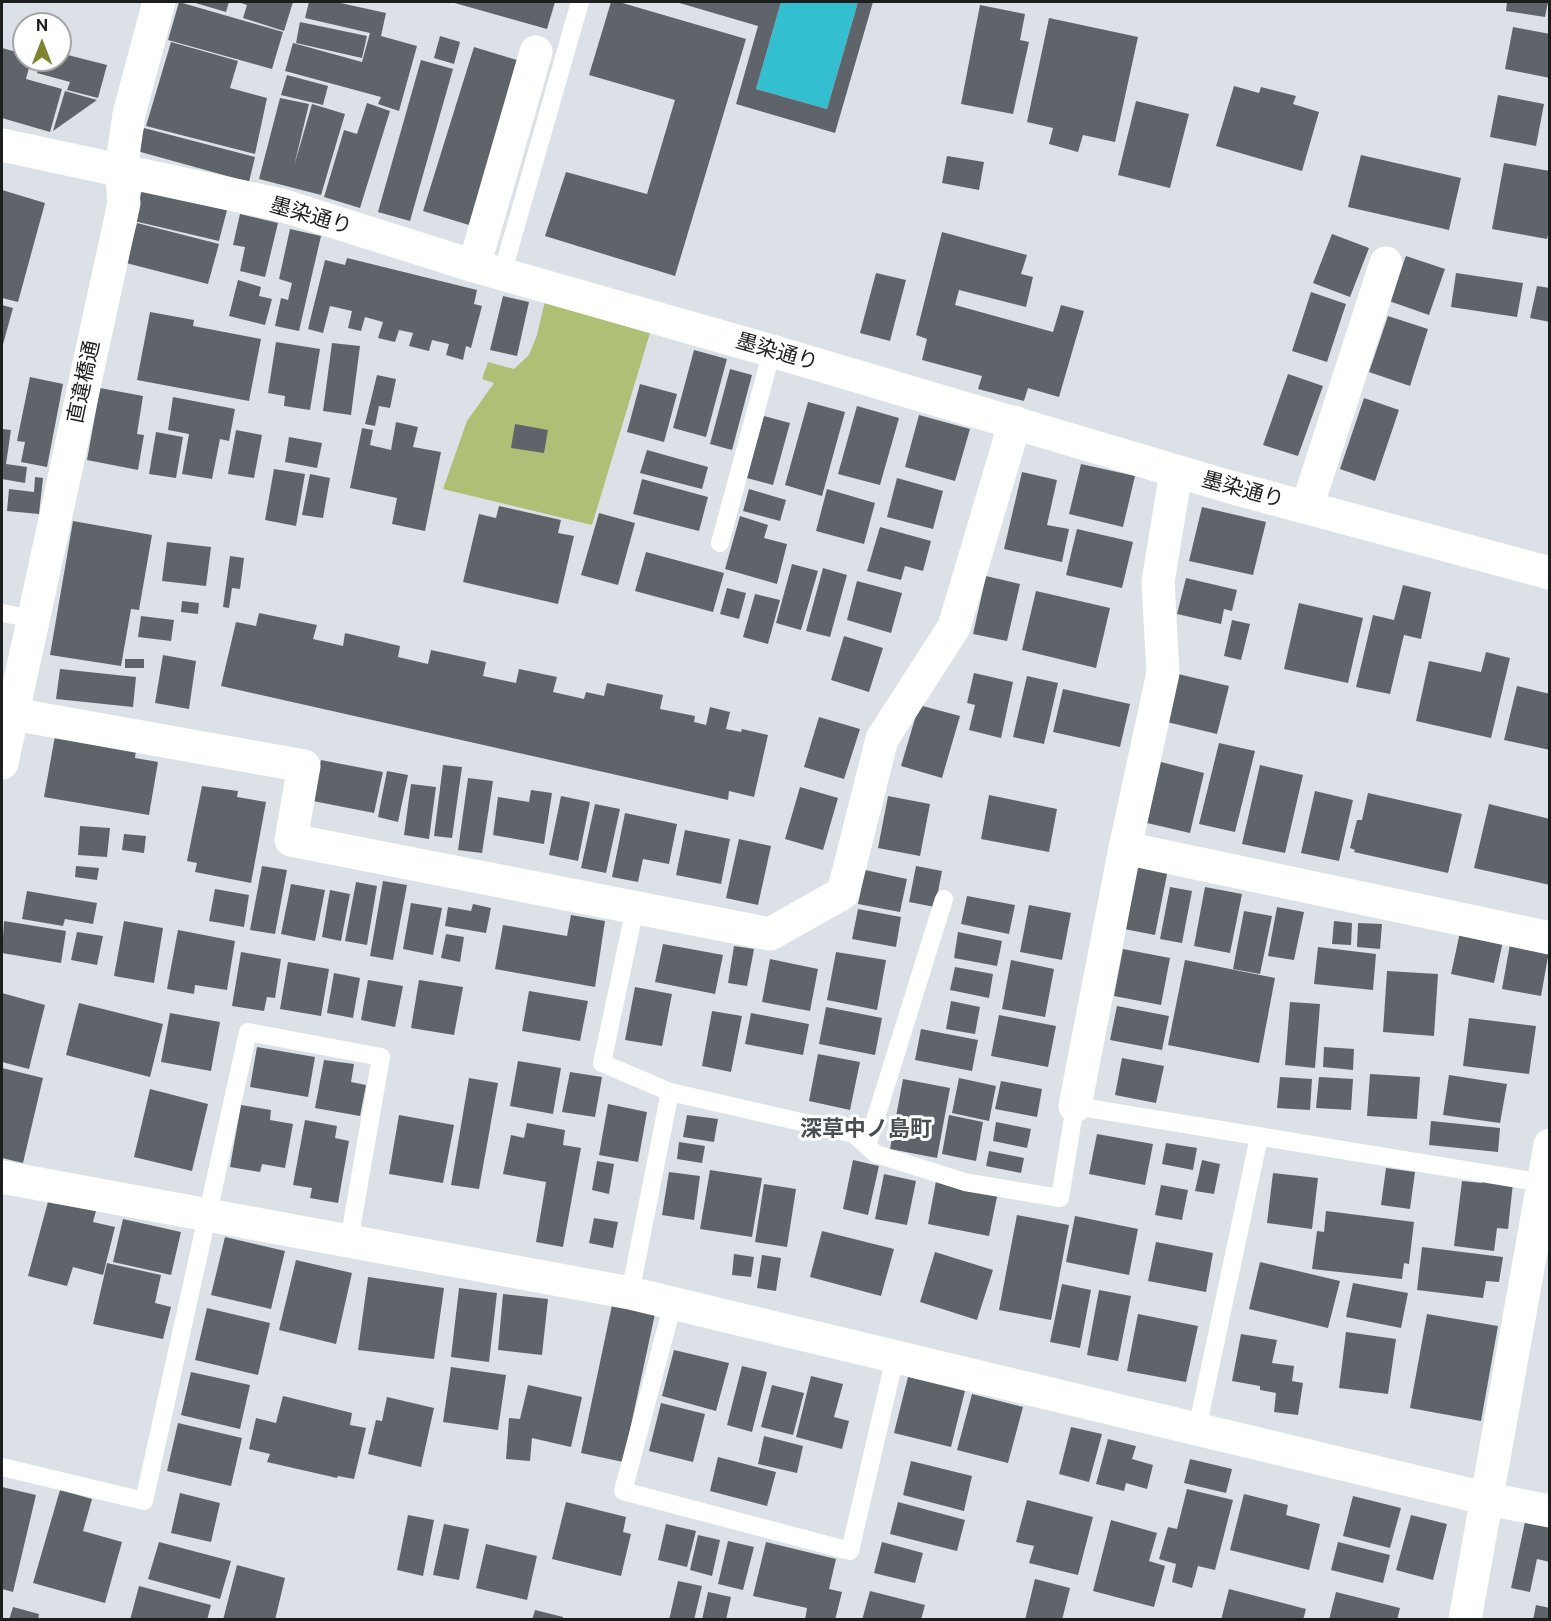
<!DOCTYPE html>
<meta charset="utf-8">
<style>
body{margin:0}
#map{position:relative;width:1551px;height:1621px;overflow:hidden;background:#dce1e8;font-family:"Public Sans",sans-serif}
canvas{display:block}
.frame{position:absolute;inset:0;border:3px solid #1c1e20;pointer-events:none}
.north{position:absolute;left:12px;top:12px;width:60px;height:60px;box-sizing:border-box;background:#fff;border:2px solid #a4a5a6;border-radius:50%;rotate:0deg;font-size:16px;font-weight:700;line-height:24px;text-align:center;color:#1c1e20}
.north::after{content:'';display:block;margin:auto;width:21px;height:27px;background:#7d842f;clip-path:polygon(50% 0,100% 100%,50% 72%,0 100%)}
</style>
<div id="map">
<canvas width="1551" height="1621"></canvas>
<div class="frame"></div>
<div class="north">N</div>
</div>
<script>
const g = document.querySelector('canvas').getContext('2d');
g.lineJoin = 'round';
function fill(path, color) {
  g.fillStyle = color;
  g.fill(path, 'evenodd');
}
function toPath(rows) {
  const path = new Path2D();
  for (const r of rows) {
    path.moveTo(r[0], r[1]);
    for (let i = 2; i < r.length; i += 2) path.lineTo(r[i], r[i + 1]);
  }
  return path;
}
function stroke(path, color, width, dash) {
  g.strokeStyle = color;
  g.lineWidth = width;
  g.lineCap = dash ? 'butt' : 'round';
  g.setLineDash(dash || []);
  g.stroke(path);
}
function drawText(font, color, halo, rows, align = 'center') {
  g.font = font + ' "Public Sans","Noto Sans JP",sans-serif';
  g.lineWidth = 6;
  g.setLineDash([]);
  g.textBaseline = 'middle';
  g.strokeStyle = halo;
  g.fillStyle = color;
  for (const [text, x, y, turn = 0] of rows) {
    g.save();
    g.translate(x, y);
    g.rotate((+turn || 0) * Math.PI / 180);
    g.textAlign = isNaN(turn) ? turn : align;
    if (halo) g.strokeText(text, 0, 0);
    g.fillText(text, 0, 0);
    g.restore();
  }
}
fill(toPath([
 [545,301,650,333,592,525,443,489,467,421,494,383,482,379,488,362,514,369,529,355,537,335]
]), '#adc075');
fill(toPath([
 [781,2,858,2,827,109,756,89]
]), '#33bfcf');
fill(toPath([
 [179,2,283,32,272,69,168,40],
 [192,2,229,2,226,12],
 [238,2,293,2,284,31,243,18,247,5],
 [309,2,336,2,386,13,381,36,417,46,399,111,378,104,381,97,285,71,293,43,362,62,370,33,305,18],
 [451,2,555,2,547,29],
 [611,2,619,2,746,39,675,276,545,236,566,172,647,194,675,100,589,75],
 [676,2,781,2,756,89,827,109,858,2,873,2,835,133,736,104,758,26],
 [1507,2,1548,2,1545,17,1506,11],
 [980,5,1025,14,1020,40,1029,42,1013,114,961,104],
 [1049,18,1138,37,1115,142,1083,135,1078,152,1049,144,1053,128,1027,122],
 [300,22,367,36,362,58,296,43],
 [1513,27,1550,34,1550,78,1505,69],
 [440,36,460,42,454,64,434,58],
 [171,42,238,61,230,88,267,98,255,154,146,126],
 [474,47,520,61,469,225,423,211],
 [2,48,24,54,24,60,31,60,26,79,62,89,50,132,2,118],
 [60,53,107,65,98,98,67,90,70,82,37,73,41,60,60,60],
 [421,60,453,69,410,221,378,212],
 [287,75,328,86,323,105,281,95],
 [1234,86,1259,93,1261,87,1296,96,1293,104,1319,112,1302,171,1216,146],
 [65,91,97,100,53,131],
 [1498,95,1544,104,1536,146,1490,137],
 [280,98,309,104,294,166,312,104,345,114,321,195,259,179],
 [1136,101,1189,114,1170,188,1118,175],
 [367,103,390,111,360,208,324,197,344,130,357,134],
 [144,128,255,157,249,182,137,151],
 [1361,155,1461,178,1449,230,1348,207],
 [947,156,984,162,979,190,942,183],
 [1504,163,1550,171,1550,225,1547,239,1492,229],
 [2,190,45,203,18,302,2,298],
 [142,190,227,210,219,241,134,221],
 [240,214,278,223,265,277,240,271,245,247,233,245],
 [137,223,219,244,208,284,126,263],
 [290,229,321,236,299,331,275,326,281,298,288,300,292,283,279,279],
 [942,232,1027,255,1021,274,1033,277,1026,307,959,290,955,305,1053,332,1061,305,1084,311,1059,397,1028,388,1024,401,978,389,982,376,922,360,927,339,916,335],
 [1332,234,1369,248,1350,297,1313,283],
 [1406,256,1445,269,1429,315,1389,301],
 [347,258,477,290,474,304,482,306,471,348,466,346,463,360,446,355,449,344,432,340,429,351,409,346,413,333,399,330,395,342,378,338,383,322,365,317,361,331,348,328,352,311,330,306,323,333,308,329,325,260,345,265],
 [876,273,906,280,890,341,860,333],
 [1456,273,1523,283,1517,317,1451,307],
 [238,280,261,287,259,296,272,299,265,325,229,316],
 [1537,286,1550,288,1550,322,1530,318],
 [1311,292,1346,304,1327,362,1292,351],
 [503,296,529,302,517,356,490,350],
 [2,305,13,308,2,348],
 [150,312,194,320,193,326,261,339,249,401,137,380],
 [1388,316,1428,329,1410,386,1369,372],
 [276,342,320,349,310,410,284,406,285,396,268,393],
 [332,343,360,346,351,415,323,411],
 [694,350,727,359,706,437,673,428],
 [730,369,752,375,732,450,710,444],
 [1288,374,1323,386,1298,456,1263,445],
 [377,375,396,379,390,408,379,406,375,426,365,424],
 [30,377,63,384,47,467,21,462,25,442,17,441],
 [640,384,677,394,664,442,627,432],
 [100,388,143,396,137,434,144,435,138,470,87,460],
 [173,397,235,409,229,441,220,439,212,479,182,474,189,434,168,430],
 [1364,398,1399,410,1375,481,1340,469],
 [808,402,845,412,822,496,785,485],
 [857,406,899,418,880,485,838,474],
 [919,415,970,429,955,481,905,467],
 [764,416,790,423,773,485,747,478],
 [396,422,418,427,413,447,441,452,425,531,392,524,397,498,350,488,362,428,373,430,370,445,391,450],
 [515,424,548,430,544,453,511,448],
 [2,429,11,430,6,464,27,467,25,483,2,479],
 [236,430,262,435,254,478,228,474],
 [156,432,183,437,176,478,149,474],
 [289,437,322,443,317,468,285,462],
 [647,450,708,467,702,489,640,473],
 [1081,464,1135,476,1123,527,1069,514],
 [274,469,305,474,296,526,265,520],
 [1022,472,1057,480,1047,525,1069,529,1062,562,1004,549],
 [310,474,330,478,323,518,302,515],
 [35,477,43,478,39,514,7,511,9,489,34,492],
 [897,478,943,491,933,529,887,517],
 [642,479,708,497,699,531,633,514],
 [749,489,786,500,780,521,743,511],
 [827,489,875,503,864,544,816,531],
 [499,506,561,520,558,533,574,536,558,604,463,582,479,514,496,518],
 [1202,507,1266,522,1253,575,1189,561],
 [599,513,635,523,618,585,581,575],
 [740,516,768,525,764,538,787,544,777,584,725,569],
 [73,521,152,535,139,610,131,609,121,666,50,655],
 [880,527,931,541,923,571,905,566,901,580,867,571],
 [1077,529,1133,542,1122,588,1066,575],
 [167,542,211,547,206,586,162,581],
 [646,552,724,573,713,612,635,591],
 [230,556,244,558,240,589,232,588,229,608,223,607],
 [792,564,818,571,801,630,776,623],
 [823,568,847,575,830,637,806,631],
 [986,576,1020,584,1007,641,973,634],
 [1186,578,1237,590,1232,611,1224,609,1221,624,1177,614],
 [857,581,902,593,891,633,847,620],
 [1403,585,1431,592,1421,639,1404,635,1390,694,1356,687,1373,615,1394,620],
 [727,588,746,593,739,619,720,614],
 [1036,591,1110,608,1096,668,1022,650],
 [755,594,780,600,768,644,743,637],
 [182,601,199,603,198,614,181,612],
 [1299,603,1363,618,1348,683,1284,669],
 [259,613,317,625,313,639,343,646,345,633,400,646,398,657,428,664,431,650,486,662,483,676,516,683,519,669,557,677,553,692,584,699,586,692,604,696,607,683,663,695,660,709,695,716,694,722,706,725,710,707,730,712,726,729,741,732,742,729,768,735,754,797,729,791,728,800,221,686,236,622,256,626],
 [141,616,174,620,171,641,138,637],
 [1232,620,1250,624,1241,660,1224,656],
 [844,636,883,648,869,692,831,680],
 [1486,652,1510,658,1491,738,1416,721,1429,661,1481,672],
 [163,655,196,661,189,709,155,703],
 [125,659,144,659,144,668,125,668],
 [60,669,136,677,133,707,56,699],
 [974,673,1013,682,1001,738,969,730,975,705,967,703],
 [1178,674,1229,686,1217,734,1167,722],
 [1027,676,1058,683,1044,744,1013,737],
 [1517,686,1550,694,1550,750,1504,740],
 [1063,689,1130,704,1120,747,1053,732],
 [919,705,960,716,942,778,901,766],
 [819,717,860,729,844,779,804,767],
 [55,736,136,750,135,758,158,762,149,815,44,797],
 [1219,743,1255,751,1235,832,1199,824],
 [321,760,383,772,374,813,313,801],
 [1161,762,1204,773,1190,833,1147,823],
 [443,765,462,767,452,838,434,836],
 [1260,765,1303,775,1285,853,1242,844],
 [387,771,408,775,398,822,378,817],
 [468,778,493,781,482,853,458,850],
 [411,784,436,787,429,839,404,835],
 [202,786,238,791,237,797,266,802,251,883,195,872,197,863,187,861],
 [800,787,838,798,823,850,785,839],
 [531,790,552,793,544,844,493,835,498,797,529,802],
 [1315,791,1353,800,1339,861,1301,853],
 [1368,793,1462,814,1448,873,1354,852,1355,850,1350,848,1357,820,1362,820],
 [989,795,1057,809,1049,852,981,839],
 [561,796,590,802,578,861,549,855],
 [888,796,930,804,920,856,878,848],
 [595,804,620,809,606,873,581,868],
 [1489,804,1550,819,1550,885,1474,868],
 [625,813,677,824,669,864,643,859,638,882,612,877],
 [80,826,110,828,107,857,78,855],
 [685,830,730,839,721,884,676,875],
 [124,834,146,836,144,853,122,850],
 [739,839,771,846,758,905,726,898],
 [1132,862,1168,869,1155,935,1119,928],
 [76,866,99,868,97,880,75,877],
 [262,866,287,870,275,934,250,930],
 [916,866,942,871,935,907,909,902],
 [865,870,907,879,900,912,858,904],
 [383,881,407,885,393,960,370,956],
 [356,882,377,886,367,945,345,941],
 [291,884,325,890,315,941,281,934],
 [1170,887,1192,891,1182,943,1160,939],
 [1205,887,1242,894,1230,953,1194,946],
 [215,889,249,895,244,927,209,921],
 [330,890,350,894,341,941,322,937],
 [27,891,97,903,93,924,65,919,63,926,22,919],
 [967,896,1015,905,1009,934,961,924],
 [411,903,442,908,433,955,403,949],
 [473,904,491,908,486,933,445,926,448,907,471,911],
 [1029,905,1071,913,1062,960,1020,952],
 [1277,907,1304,912,1294,960,1268,956],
 [858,909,901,917,896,947,852,939],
 [1244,911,1272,916,1260,974,1233,969],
 [571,915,605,921,595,987,495,969,503,925,567,936],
 [4,921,66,931,61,963,2,953],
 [124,921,163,928,154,983,114,976],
 [1334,921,1352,923,1351,945,1332,944],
 [1358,923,1382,924,1380,949,1357,947],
 [178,930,235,941,227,990,195,985,194,994,167,989],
 [77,932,103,936,97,965,71,960],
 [958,932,1002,941,997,966,954,958],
 [1460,932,1503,941,1494,983,1451,974],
 [446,934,464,937,460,962,441,958],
 [663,944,723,955,715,994,655,982],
 [1510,944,1549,951,1541,996,1502,989],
 [734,946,754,949,747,986,728,983],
 [1318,947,1376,954,1373,990,1314,984],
 [1123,949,1170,958,1161,1005,1114,996],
 [241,952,281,959,275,998,267,997,264,1011,232,1006],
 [836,952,886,960,877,1010,827,1000],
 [770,959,818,969,810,1011,762,1002],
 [1011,960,1054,969,1045,1017,1002,1009],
 [1185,960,1275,978,1259,1063,1168,1045],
 [288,962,329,969,321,1016,280,1009],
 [955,967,993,974,989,998,950,990],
 [1387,971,1438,974,1434,1036,1383,1032],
 [334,973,360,978,353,1018,327,1013],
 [368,980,403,986,395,1027,361,1020],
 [419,980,463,987,454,1035,411,1028],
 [635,987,672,994,662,1046,625,1040],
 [529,991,588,1001,580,1041,522,1031],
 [2,993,45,1005,29,1069,2,1062],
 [951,1001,980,1007,975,1034,946,1029],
 [1290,1002,1320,1004,1315,1068,1285,1065],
 [79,1003,163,1024,150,1077,66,1055],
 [1117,1006,1169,1016,1162,1050,1110,1040],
 [826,1007,882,1018,875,1055,819,1044],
 [712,1011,742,1016,731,1072,702,1066],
 [170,1013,220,1022,211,1071,161,1062],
 [751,1013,809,1024,803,1055,745,1044],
 [999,1015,1056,1026,1048,1067,991,1056],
 [1469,1018,1536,1026,1529,1074,1463,1066],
 [921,1029,978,1040,972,1071,915,1060],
 [257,1047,315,1057,308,1097,250,1087],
 [1324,1047,1354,1049,1353,1070,1323,1067],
 [818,1054,860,1062,850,1110,809,1101],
 [1122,1058,1164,1066,1156,1103,1115,1095],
 [324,1060,354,1064,351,1082,366,1085,360,1116,315,1108],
 [518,1061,561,1068,553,1114,510,1106],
 [2,1068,43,1078,23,1163,2,1158],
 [570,1072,602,1077,595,1117,562,1112],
 [1370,1074,1420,1077,1417,1119,1367,1116],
 [1449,1075,1507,1084,1500,1123,1443,1115],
 [1280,1077,1312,1079,1310,1110,1277,1108],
 [1319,1077,1353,1079,1351,1110,1316,1108],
 [469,1078,498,1083,479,1189,451,1185],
 [959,1078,996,1086,989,1121,952,1113],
 [903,1079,950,1088,937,1158,890,1149],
 [1001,1081,1042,1089,1037,1117,995,1109],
 [150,1089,208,1104,192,1171,134,1157],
 [608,1104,647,1112,638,1162,599,1155],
 [241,1105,271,1110,270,1120,293,1124,285,1168,262,1164,260,1172,230,1167],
 [399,1115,454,1125,443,1183,389,1174],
 [687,1115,718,1119,714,1142,683,1137],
 [949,1115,983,1122,976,1161,942,1154],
 [305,1120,337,1126,335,1138,349,1141,338,1203,310,1198,312,1188,293,1185],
 [1431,1121,1500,1128,1498,1152,1429,1145],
 [996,1122,1031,1129,1027,1148,993,1141],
 [527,1123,565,1130,563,1145,581,1148,563,1247,536,1242,546,1182,503,1174,511,1135,524,1138],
 [1097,1134,1153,1144,1145,1185,1089,1174],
 [679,1142,705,1146,702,1163,677,1159],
 [1166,1143,1197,1148,1193,1170,1162,1164],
 [989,1151,1024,1158,1021,1173,986,1166],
 [853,1160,879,1166,868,1215,843,1209],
 [1202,1160,1220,1164,1214,1194,1195,1191],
 [597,1161,614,1164,609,1194,592,1190],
 [1386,1168,1415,1172,1410,1209,1381,1205],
 [710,1170,762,1178,752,1237,700,1229],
 [669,1172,700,1176,694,1220,662,1215],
 [1273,1173,1318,1178,1312,1229,1267,1223],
 [884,1174,916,1181,907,1225,875,1219],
 [1482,1179,1513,1183,1508,1229,1497,1228,1494,1251,1454,1246,1462,1181,1482,1183],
 [936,1181,998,1192,989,1236,928,1224],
 [764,1184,796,1189,787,1247,755,1242],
 [1161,1185,1188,1190,1182,1220,1155,1215],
 [49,1198,96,1211,93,1222,115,1227,103,1275,73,1267,67,1286,28,1276],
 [1326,1211,1414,1222,1409,1264,1404,1263,1402,1279,1312,1269,1317,1231,1324,1232],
 [1017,1215,1069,1225,1051,1320,999,1310],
 [1075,1216,1138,1229,1129,1275,1066,1262],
 [594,1218,618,1222,613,1248,589,1243],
 [123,1219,181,1232,171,1275,113,1262],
 [822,1231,894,1249,881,1296,810,1277],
 [225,1237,285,1251,271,1309,211,1295],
 [1156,1242,1213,1253,1206,1292,1148,1281],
 [1422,1247,1503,1257,1499,1282,1486,1281,1483,1298,1417,1290],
 [935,1252,993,1270,977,1320,920,1302],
 [734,1254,754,1257,751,1277,732,1275],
 [762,1255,781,1258,776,1291,757,1288],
 [296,1260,352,1273,336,1344,279,1330],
 [1260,1262,1340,1281,1328,1328,1249,1309],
 [107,1263,161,1275,155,1303,171,1307,163,1339,93,1324],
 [368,1277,444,1288,434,1359,358,1350],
 [1353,1283,1408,1293,1401,1328,1346,1317],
 [1062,1284,1091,1290,1080,1348,1050,1342],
 [459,1288,497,1293,489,1362,451,1357],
 [1099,1290,1131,1296,1118,1361,1087,1355],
 [503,1294,548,1299,542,1355,498,1350],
 [612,1305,655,1314,623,1462,581,1453],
 [207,1308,270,1323,258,1375,195,1360],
 [1138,1314,1198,1326,1186,1382,1127,1371],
 [1427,1314,1498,1326,1481,1421,1410,1408],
 [1346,1332,1396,1339,1388,1394,1339,1388],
 [1241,1334,1277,1340,1272,1363,1294,1366,1292,1381,1303,1383,1298,1415,1274,1412,1276,1393,1260,1390,1260,1386,1232,1381],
 [674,1350,729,1363,716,1411,662,1396],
 [742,1366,767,1372,752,1432,727,1425],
 [451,1367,506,1375,498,1430,443,1422],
 [191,1372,250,1385,240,1429,181,1415],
 [811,1376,843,1384,834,1417,849,1421,842,1449,796,1437],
 [908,1377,965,1391,951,1447,894,1433],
 [528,1385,582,1397,571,1447,532,1438,530,1461,506,1459,509,1418,520,1419],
 [772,1385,804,1393,793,1435,761,1427],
 [972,1394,1023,1407,1008,1463,957,1450],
 [283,1396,352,1413,350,1425,366,1428,354,1479,338,1476,337,1478,267,1462,270,1454,249,1449,256,1418,276,1423],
 [387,1397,434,1408,421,1467,368,1454,376,1420,382,1421],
 [661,1403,705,1414,693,1462,649,1451],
 [178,1423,242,1438,231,1486,167,1471],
 [1071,1427,1102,1434,1089,1482,1059,1474],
 [764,1436,803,1446,797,1473,758,1464],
 [1108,1439,1136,1446,1132,1459,1153,1465,1147,1489,1126,1483,1124,1491,1096,1484],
 [718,1457,776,1472,767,1506,710,1491],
 [1190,1459,1232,1469,1226,1493,1184,1483],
 [911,1461,972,1476,964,1511,903,1495],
 [2,1487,36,1495,13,1592,2,1589],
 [1187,1489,1233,1500,1215,1570,1198,1566,1192,1588,1172,1582,1176,1564,1159,1559,1168,1527,1177,1529],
 [60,1490,92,1499,83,1531,122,1542,105,1603,33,1583],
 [180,1493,220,1503,211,1542,171,1533],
 [1244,1494,1288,1505,1286,1515,1320,1524,1309,1570,1230,1550],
 [1353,1496,1401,1508,1390,1548,1343,1536],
 [1027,1500,1093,1517,1078,1575,1029,1563,1034,1546,1016,1542],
 [566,1502,626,1517,623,1532,631,1534,621,1576,552,1559],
 [898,1502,965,1520,957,1551,890,1534],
 [408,1515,434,1520,423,1576,397,1570],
 [1411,1515,1447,1524,1433,1580,1396,1570],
 [1111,1520,1157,1533,1149,1561,1165,1566,1154,1607,1093,1591],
 [1525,1522,1550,1527,1550,1562,1537,1559,1530,1592,1511,1588],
 [444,1524,469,1529,459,1580,433,1575],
 [666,1524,696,1531,687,1567,658,1560],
 [698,1535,720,1540,712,1576,690,1570],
 [728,1541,754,1547,743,1590,718,1584],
 [159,1542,231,1561,220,1599,148,1579],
 [766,1542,836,1559,829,1589,842,1592,835,1620,805,1620,807,1608,753,1596],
 [882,1542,923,1553,915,1583,874,1573],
 [1338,1542,1390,1555,1383,1583,1331,1570],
 [486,1544,537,1556,527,1600,476,1588],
 [237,1565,285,1578,275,1620,223,1620],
 [1035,1579,1070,1588,1062,1620,1025,1620],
 [678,1581,702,1586,694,1620,669,1620],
 [139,1586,211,1605,207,1620,130,1620],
 [1229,1589,1306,1609,1303,1620,1221,1620],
 [870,1591,925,1605,921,1620,862,1620],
 [708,1592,731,1597,726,1620,702,1620],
 [1336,1592,1400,1608,1397,1620,1329,1620],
 [1536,1605,1550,1608,1550,1620,1533,1620],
 [13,1607,39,1614,38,1620,9,1620],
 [535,1610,563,1617,562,1620,532,1620]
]), '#5f646a');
stroke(toPath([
 [502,274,580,2],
 [720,543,772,351],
 [2,613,33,619],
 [635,908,602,1063,670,1092],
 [867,1146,944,899],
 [630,1293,670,1092,854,1134,876,1154,965,1182,1060,1198,1075,1106,1543,1183],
 [673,1303,623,1491,850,1551,895,1357],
 [1197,1429,1259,1137],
 [2,1467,144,1501,248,1032,381,1057,349,1241]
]), '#fff', 18);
stroke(toPath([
 [2,145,281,205,474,266,772,351,1230,487,1550,573],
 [474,266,536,52],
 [1307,507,1386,263],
 [13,714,304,766,291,840,770,934,843,893,882,739,954,627,1015,422],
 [2,763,124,203,121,170,129,114,159,2],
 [1125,848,1550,938],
 [1075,1106,1125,848,1163,673,1158,582,1176,472],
 [2,1177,630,1293,1488,1499,1550,1511],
 [1465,1620,1550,1145]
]), '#fff', 33);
drawText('21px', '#1c1e20', '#fff', [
 ["墨染通り",311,216,16],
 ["墨染通り",777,352,16],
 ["直違橋通",84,382,-78],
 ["墨染通り",1243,490,15]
]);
drawText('bold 22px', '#494e53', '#fff', [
 ["深草中ノ島町",866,1129]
]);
</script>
